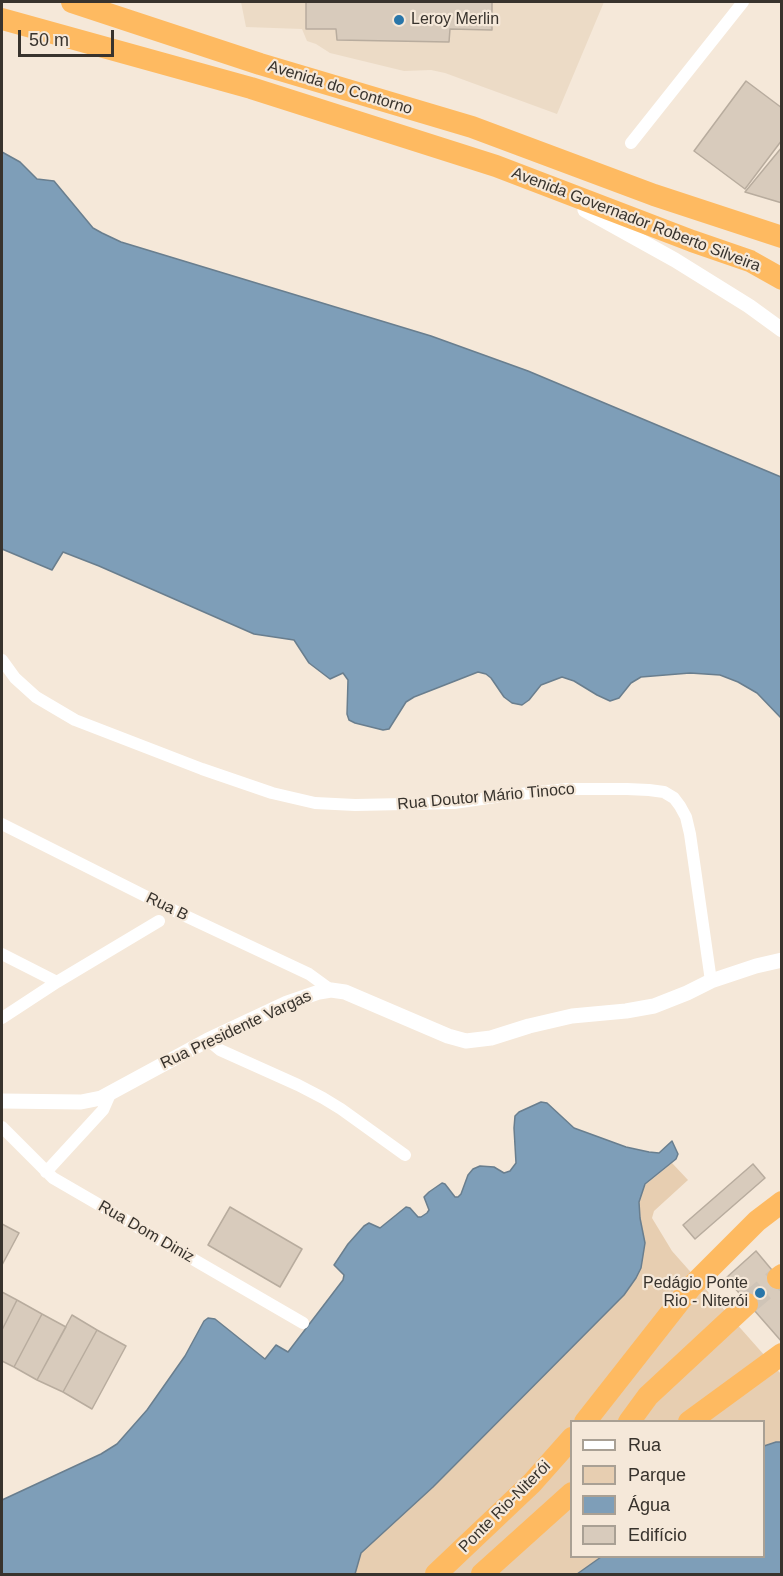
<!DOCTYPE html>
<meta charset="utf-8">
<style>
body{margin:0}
#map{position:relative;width:783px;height:1576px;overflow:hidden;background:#f5e8d9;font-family:Arial,sans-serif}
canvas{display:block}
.frame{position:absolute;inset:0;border:3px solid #38332d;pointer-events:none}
.legend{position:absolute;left:570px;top:1420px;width:195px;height:138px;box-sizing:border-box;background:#f5e8d9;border:2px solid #a9a094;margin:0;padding:8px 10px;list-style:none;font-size:18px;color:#38332d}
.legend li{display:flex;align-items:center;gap:12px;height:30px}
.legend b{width:30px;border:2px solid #a9a094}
.scale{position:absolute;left:18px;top:30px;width:96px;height:27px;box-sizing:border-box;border:3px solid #38332d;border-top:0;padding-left:8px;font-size:18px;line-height:21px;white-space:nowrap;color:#38332d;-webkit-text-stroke:4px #f5e8d9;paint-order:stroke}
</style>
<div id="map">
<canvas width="783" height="1576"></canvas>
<div class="frame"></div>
<ul class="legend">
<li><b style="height:8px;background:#fff"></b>Rua</li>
<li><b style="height:16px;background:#e7ceb1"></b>Parque</li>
<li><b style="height:16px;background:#7e9eb8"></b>Água</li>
<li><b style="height:16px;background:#d8cbbc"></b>Edifício</li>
</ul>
<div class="scale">50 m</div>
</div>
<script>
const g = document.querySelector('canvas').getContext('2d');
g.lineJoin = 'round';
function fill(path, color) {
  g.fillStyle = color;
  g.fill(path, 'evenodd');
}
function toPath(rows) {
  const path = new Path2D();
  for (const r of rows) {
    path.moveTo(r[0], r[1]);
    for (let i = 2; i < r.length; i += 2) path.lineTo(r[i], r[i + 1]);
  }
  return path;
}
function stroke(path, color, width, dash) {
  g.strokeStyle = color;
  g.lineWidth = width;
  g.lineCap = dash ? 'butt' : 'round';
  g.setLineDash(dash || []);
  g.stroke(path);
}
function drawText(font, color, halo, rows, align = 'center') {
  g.font = font + ' Arial,sans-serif';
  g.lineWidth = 4.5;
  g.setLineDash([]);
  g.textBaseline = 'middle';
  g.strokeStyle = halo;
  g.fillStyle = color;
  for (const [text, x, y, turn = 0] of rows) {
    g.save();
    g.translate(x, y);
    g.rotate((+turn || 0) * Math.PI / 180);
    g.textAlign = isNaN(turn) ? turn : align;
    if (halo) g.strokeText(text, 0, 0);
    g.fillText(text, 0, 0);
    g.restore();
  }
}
fill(toPath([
 [241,2,604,2,557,114,445,73,431,70,404,71,330,53,316,44,307,41,302,29,246,27]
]), '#ecdbc6');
fill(toPath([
 [672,1163,688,1180,654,1211,652,1218,672,1251,781,1374,781,1442,764,1446,764,1422,572,1422,572,1556,601,1557,577,1574,355,1574,361,1553,433,1487,624,1295,636,1278,641,1268,642,1257,638,1208,641,1193,645,1185]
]), '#e7ceb1');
const water = toPath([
 [2,152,20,162,37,179,54,181,93,228,102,233,121,242,431,336,528,371,781,477,781,718,757,693,738,682,720,675,690,673,641,677,631,683,619,698,610,701,597,695,574,681,562,677,541,685,529,700,522,705,512,703,504,697,491,678,486,674,478,672,414,697,406,702,389,729,383,730,355,723,349,720,347,714,348,680,343,673,330,679,309,663,294,640,254,634,99,566,63,552,52,570,2,549,2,152],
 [541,1102,547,1103,574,1128,626,1147,649,1152,659,1153,672,1141,678,1154,676,1159,645,1184,639,1202,640,1218,645,1243,641,1268,636,1278,624,1295,433,1487,361,1553,355,1574,2,1574,2,1500,101,1454,117,1444,147,1410,185,1356,204,1321,208,1318,215,1319,265,1359,276,1345,288,1352,343,1280,344,1275,334,1265,348,1244,364,1226,369,1223,380,1228,406,1207,410,1208,418,1217,421,1217,427,1213,429,1210,424,1197,429,1192,442,1183,445,1184,455,1197,458,1197,461,1194,468,1175,473,1169,480,1166,494,1167,504,1173,510,1171,516,1163,514,1128,515,1116,519,1112,541,1102],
 [776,1442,782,1442,781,1574,577,1574,601,1557,764,1556,764,1446,776,1442]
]);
fill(water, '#7e9eb8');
stroke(water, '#697e8e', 1.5);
const building = toPath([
 [306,2,492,2,492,30,450,29,449,42,337,40,336,29,306,29,306,2],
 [746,81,782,108,782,140,745,189,694,151,746,81],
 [782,147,782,203,745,192,782,147],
 [753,1164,765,1178,695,1239,683,1225,753,1164],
 [230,1207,302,1249,280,1287,208,1245,230,1207],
 [2,1224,19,1233,2,1265,2,1224],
 [756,1251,782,1282,782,1342,726,1278,756,1251],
 [2,1292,17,1300,2,1330,2,1292],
 [17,1300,42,1314,14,1367,2,1361,2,1330,17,1300],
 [42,1314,66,1327,37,1380,14,1367,42,1314],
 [72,1315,97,1330,63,1392,37,1380,72,1315],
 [97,1330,126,1346,92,1409,63,1392,97,1330]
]);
fill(building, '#d8cbbc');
stroke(building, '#b8ac9e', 1.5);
stroke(toPath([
 [747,1304,778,1278]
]), '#cfc4b7', 22, [22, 11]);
stroke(toPath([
 [631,143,743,2],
 [2,660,15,678,36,697,75,720,202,769,272,793,315,803,355,805,454,803,502,796,567,789,627,789,649,790,664,792,674,798,680,806,686,817,690,834,711,981],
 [2,824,177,912,309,974,331,990],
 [2,954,57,982],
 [2,1018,57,982,159,921],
 [208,1040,220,1050,298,1085,323,1098,341,1109,405,1155],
 [2,1127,53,1178,303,1323],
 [46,1172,103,1110,110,1094]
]), '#fff', 12);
stroke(toPath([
 [585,210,675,260,749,306,782,330],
 [2,1101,81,1102,101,1098,208,1040,287,1003,319,992,331,990,345,992,448,1036,466,1041,491,1038,529,1026,572,1016,626,1011,654,1006,687,993,711,981,756,966,782,960]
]), '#fff', 15);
stroke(toPath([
 [72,2,260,64,472,127,654,195,782,237],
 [2,19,251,88,496,166,692,241,750,261,782,279],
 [778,1278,782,1275],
 [585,1422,691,1287,757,1221,782,1202],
 [629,1422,648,1396,747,1304],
 [689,1422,782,1354],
 [436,1574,532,1483,572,1438],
 [482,1574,572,1493]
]), '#feba61', 22);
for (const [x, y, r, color] of [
 [399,20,6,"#2976a9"],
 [760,1293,6,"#2976a9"]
]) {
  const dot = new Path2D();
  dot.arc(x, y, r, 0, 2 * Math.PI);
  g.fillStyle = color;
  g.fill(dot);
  stroke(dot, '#f5e8d9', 2);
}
drawText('16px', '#38332d', '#f5e8d9', [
 ["Leroy Merlin",411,20],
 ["Pedágio Ponte",748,1284,"right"],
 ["Rio - Niterói",748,1302,"right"]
], 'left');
drawText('16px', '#38332d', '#f5e8d9', [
 ["Avenida do Contorno",340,88,17],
 ["Avenida Governador Roberto Silveira",636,220,21],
 ["Rua Doutor Mário Tinoco",486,797,-5],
 ["Rua B",167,907,26],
 ["Rua Presidente Vargas",236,1030,-25],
 ["Rua Dom Diniz",146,1232,30],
 ["Ponte Rio-Niterói",505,1507,-45]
]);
</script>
